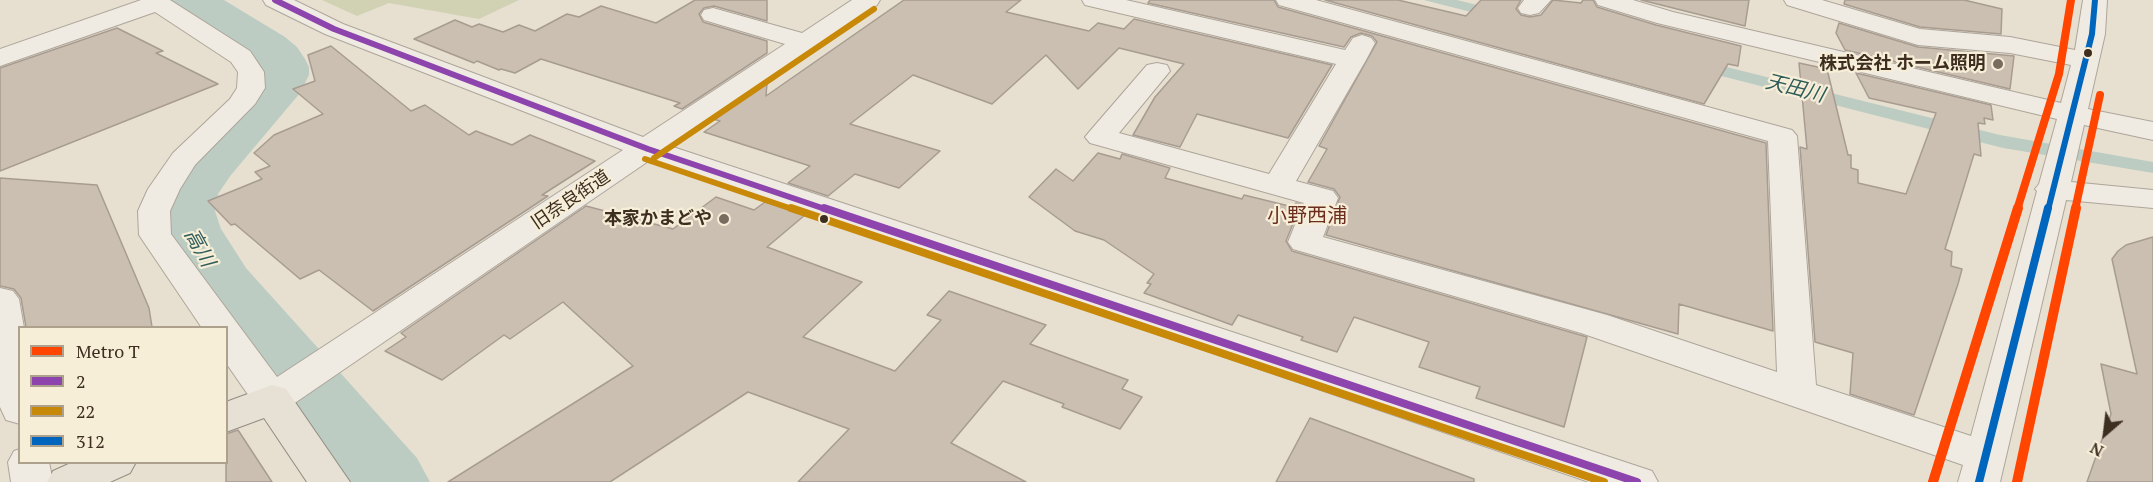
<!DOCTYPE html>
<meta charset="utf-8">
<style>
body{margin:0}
#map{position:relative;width:2153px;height:482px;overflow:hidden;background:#e7e0d1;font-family:"PT Serif",serif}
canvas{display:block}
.legend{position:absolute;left:18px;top:326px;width:210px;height:138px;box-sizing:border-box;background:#f7eed8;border:2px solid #ada18e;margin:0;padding:8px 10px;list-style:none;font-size:18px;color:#3d2e20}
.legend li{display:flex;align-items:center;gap:12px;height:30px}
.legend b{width:30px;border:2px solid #ada18e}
.north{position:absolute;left:2075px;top:404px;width:60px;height:60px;-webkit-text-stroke:4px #f7eed8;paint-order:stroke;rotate:208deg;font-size:16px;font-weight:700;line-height:24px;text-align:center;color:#3d2e20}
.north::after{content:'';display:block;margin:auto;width:21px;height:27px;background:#3d2e20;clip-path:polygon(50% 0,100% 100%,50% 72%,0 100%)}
</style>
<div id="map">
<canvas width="2153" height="482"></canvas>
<ul class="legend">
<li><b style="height:8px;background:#ff4500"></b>Metro T</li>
<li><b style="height:8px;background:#8e44ad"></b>2</li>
<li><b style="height:8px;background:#c88808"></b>22</li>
<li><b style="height:8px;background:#0065bd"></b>312</li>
</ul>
<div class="north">N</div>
</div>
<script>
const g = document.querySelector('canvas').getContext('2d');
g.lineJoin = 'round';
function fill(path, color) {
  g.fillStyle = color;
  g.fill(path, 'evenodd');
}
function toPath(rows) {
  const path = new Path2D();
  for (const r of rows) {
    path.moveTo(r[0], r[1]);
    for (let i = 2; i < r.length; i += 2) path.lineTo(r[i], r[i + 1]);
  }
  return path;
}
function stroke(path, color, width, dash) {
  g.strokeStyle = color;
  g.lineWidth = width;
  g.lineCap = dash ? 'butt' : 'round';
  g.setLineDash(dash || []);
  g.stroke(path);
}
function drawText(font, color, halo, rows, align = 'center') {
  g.font = font + ' "PT Serif","Noto Sans JP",serif';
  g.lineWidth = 4.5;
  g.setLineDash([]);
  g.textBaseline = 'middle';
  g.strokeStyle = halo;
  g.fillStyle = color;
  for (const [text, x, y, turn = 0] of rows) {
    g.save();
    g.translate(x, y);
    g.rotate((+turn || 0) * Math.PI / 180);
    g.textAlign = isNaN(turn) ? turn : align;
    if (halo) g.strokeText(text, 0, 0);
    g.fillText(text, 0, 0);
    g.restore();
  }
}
fill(toPath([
 [322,0,519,0,479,19,389,3,357,16]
]), '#d1d1b3');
fill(toPath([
 [1424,0,1457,0,2000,135,2153,162,2153,173,2003,148]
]), '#bcccc2');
fill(toPath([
 [163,0,224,0,285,37,297,47,305,59,309,67,309,75,300,93,231,175,218,194,215,211,221,229,246,268,417,458,430,482,336,482,226,341,226,328,216,328,194,300,153,229,149,211,152,194,186,149,247,84,253,75,253,67,247,61,170,11,163,0]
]), '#bcccc2');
const building = toPath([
 [695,0,767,0,767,21,714,6,704,8,699,14,703,22,767,41,767,53,682,109,674,106,680,103,541,59,515,73,501,69,499,70,477,61,474,63,414,39,455,20,472,27,479,24,503,32,519,25,535,31,567,14,579,17,601,6,656,23,695,0],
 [904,0,1021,0,1006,12,1089,31,1098,23,1124,29,1134,19,1332,65,1288,138,1197,114,1180,147,1133,135,1155,97,1184,64,1119,48,1078,89,1046,55,992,104,913,75,850,124,940,151,899,188,855,174,828,196,788,183,810,166,704,132,720,121,713,119,767,83,766,96,904,0],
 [1150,0,1274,0,1278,7,1766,143,1773,331,1679,304,1678,334,1326,235,1340,197,1334,189,1308,182,1327,149,1319,146,1377,42,1372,36,1361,33,1351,37,1344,47,1148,3,1150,0],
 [1325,0,1398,0,1466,16,1481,0,1521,0,1516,9,1521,15,1530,17,1541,15,1553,0,1581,3,1583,0,1593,0,1597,7,1656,25,1741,46,1738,66,1728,64,1704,104,1325,0],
 [1641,0,1749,0,1745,26,1641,0],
 [1845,0,1964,0,2002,9,2001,34,1920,27,1844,4,1845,0],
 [1839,23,1918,47,2014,56,2010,89,1845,50,1836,33,1839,23],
 [117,28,163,51,156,53,218,84,0,171,0,68,117,28],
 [331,46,411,111,425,105,469,135,476,131,512,145,530,135,595,161,542,195,548,196,373,311,319,270,300,279,235,224,231,225,208,201,262,179,255,172,270,166,254,153,274,135,323,114,293,89,315,81,308,55,331,46],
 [1799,63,1827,69,1848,155,1851,155,1851,168,1858,170,1858,183,1906,194,1936,113,1869,98,1856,73,1991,105,1993,120,1984,118,1985,124,1978,123,1981,156,1974,154,1945,249,1952,252,1951,266,1962,269,1958,284,1914,415,1850,394,1853,353,1815,342,1800,147,1807,149,1799,63],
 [1098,153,1120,159,1122,154,1170,168,1165,178,1242,199,1244,195,1293,207,1296,203,1301,204,1286,241,1292,251,1587,337,1564,427,1476,398,1480,387,1419,367,1429,342,1354,317,1337,352,1301,340,1303,337,1238,315,1232,325,1144,293,1151,284,1147,283,1154,274,1104,240,1075,231,1029,197,1056,169,1073,181,1098,153],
 [0,178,97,185,149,308,152,327,26,327,21,298,14,289,0,286,0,178],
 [716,197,754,210,765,202,805,215,767,247,862,282,803,337,895,371,941,320,927,315,949,291,1046,325,1030,344,1128,380,1122,389,1142,397,1120,429,1062,407,1064,404,1003,381,951,443,1026,482,798,482,849,429,748,392,610,482,448,482,633,366,563,302,510,339,504,335,442,380,385,351,406,337,401,333,586,206,673,229,716,197],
 [2153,237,2153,482,2087,482,2111,414,2101,364,2137,374,2112,259,2118,251,2126,245,2153,237],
 [1310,418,1474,479,1474,482,1276,482,1310,418],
 [238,430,272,482,226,482,226,434,238,430]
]);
fill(building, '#cbbfb2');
stroke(building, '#a89c90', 1.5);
const minor = toPath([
 [141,0,170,0,250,51,264,72,265,88,255,104,195,165,180,189,170,211,171,234,277,377,623,150,325,34,266,5,263,0,294,0,343,24,643,137,785,44,704,20,701,15,704,10,713,8,802,33,852,0,880,0,877,5,670,146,1652,471,1658,482,1589,482,650,160,286,409,272,413,258,409,226,363,226,328,202,328,139,235,138,211,148,189,173,153,230,99,237,88,238,72,231,62,155,12,0,66,0,49,141,0],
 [1082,0,1126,0,1345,50,1353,38,1362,35,1371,38,1375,43,1366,60,1296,181,1333,191,1338,198,1323,237,1607,315,1777,372,1768,141,1279,5,1276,0,1316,0,1792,130,1797,136,1816,385,1971,436,2037,191,2035,189,2039,184,2057,119,1657,23,1598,5,1595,0,1633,0,1673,12,2061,103,2071,65,2010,53,1918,45,1787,5,1784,0,1822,0,1920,29,2010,37,2075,50,2083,0,2107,0,2105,34,2088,109,2153,122,2153,140,2084,125,2071,182,2153,190,2153,208,2066,200,2000,482,1958,482,1963,465,1581,333,1293,249,1288,242,1304,203,1090,143,1085,137,1090,131,1147,65,1157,63,1167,65,1170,71,1119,133,1269,174,1336,64,1085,5,1082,0],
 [1524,0,1551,0,1539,13,1530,15,1521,13,1518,8,1524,0],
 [0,288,13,291,19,299,24,328,20,328,20,424,6,420,0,407,0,288],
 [20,449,20,462,49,462,53,482,11,482,8,462,14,451,20,449]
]);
const major = toPath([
 [272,385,286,389,350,482,307,482,264,418,226,432,226,402,272,385],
 [73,462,136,462,130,473,110,482,47,482,53,471,73,462]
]);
stroke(minor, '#ada599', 2);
stroke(major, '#928b80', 2);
fill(minor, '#efebe3');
fill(major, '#e6e1d4');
stroke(toPath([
 [275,0,334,29,648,149,828,210]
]), '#8e44ad', 6);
stroke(toPath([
 [824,208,1637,482]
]), '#8e44ad', 8);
stroke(toPath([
 [654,158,874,9],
 [645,159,795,210]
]), '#c88808', 6);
stroke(toPath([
 [791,208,1604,482]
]), '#c88808', 8);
stroke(toPath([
 [2048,210,2092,34,2095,0]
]), '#0065bd', 6);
stroke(toPath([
 [1979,482,2048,208]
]), '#0065bd', 8);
stroke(toPath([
 [2017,210,2059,74,2071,0],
 [2075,210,2100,95]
]), '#ff4500', 8);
stroke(toPath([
 [1933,482,2018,208],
 [2017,482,2076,208]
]), '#ff4500', 10);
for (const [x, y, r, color] of [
 [2088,53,5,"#3d2e20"],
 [1998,64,6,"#786c5e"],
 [724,219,6,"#786c5e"],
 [824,219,5,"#3d2e20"]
]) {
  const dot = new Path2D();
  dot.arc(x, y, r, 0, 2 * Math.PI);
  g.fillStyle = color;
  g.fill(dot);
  stroke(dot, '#f7eed8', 2);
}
drawText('bold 18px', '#3d2e20', '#f7eed8', [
 ["株式会社 ホーム照明",1986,64],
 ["本家かまどや",712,219]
], 'right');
drawText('18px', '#3d2e20', '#f7eed8', [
 ["旧奈良街道",571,200,-34]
]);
drawText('italic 20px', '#2f5d5a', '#f7eed8', [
 ["天田川",1795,89,14],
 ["高川",199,248,61]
]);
drawText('20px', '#6b2e1e', '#f7eed8', [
 ["小野西浦",1307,216]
]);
</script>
